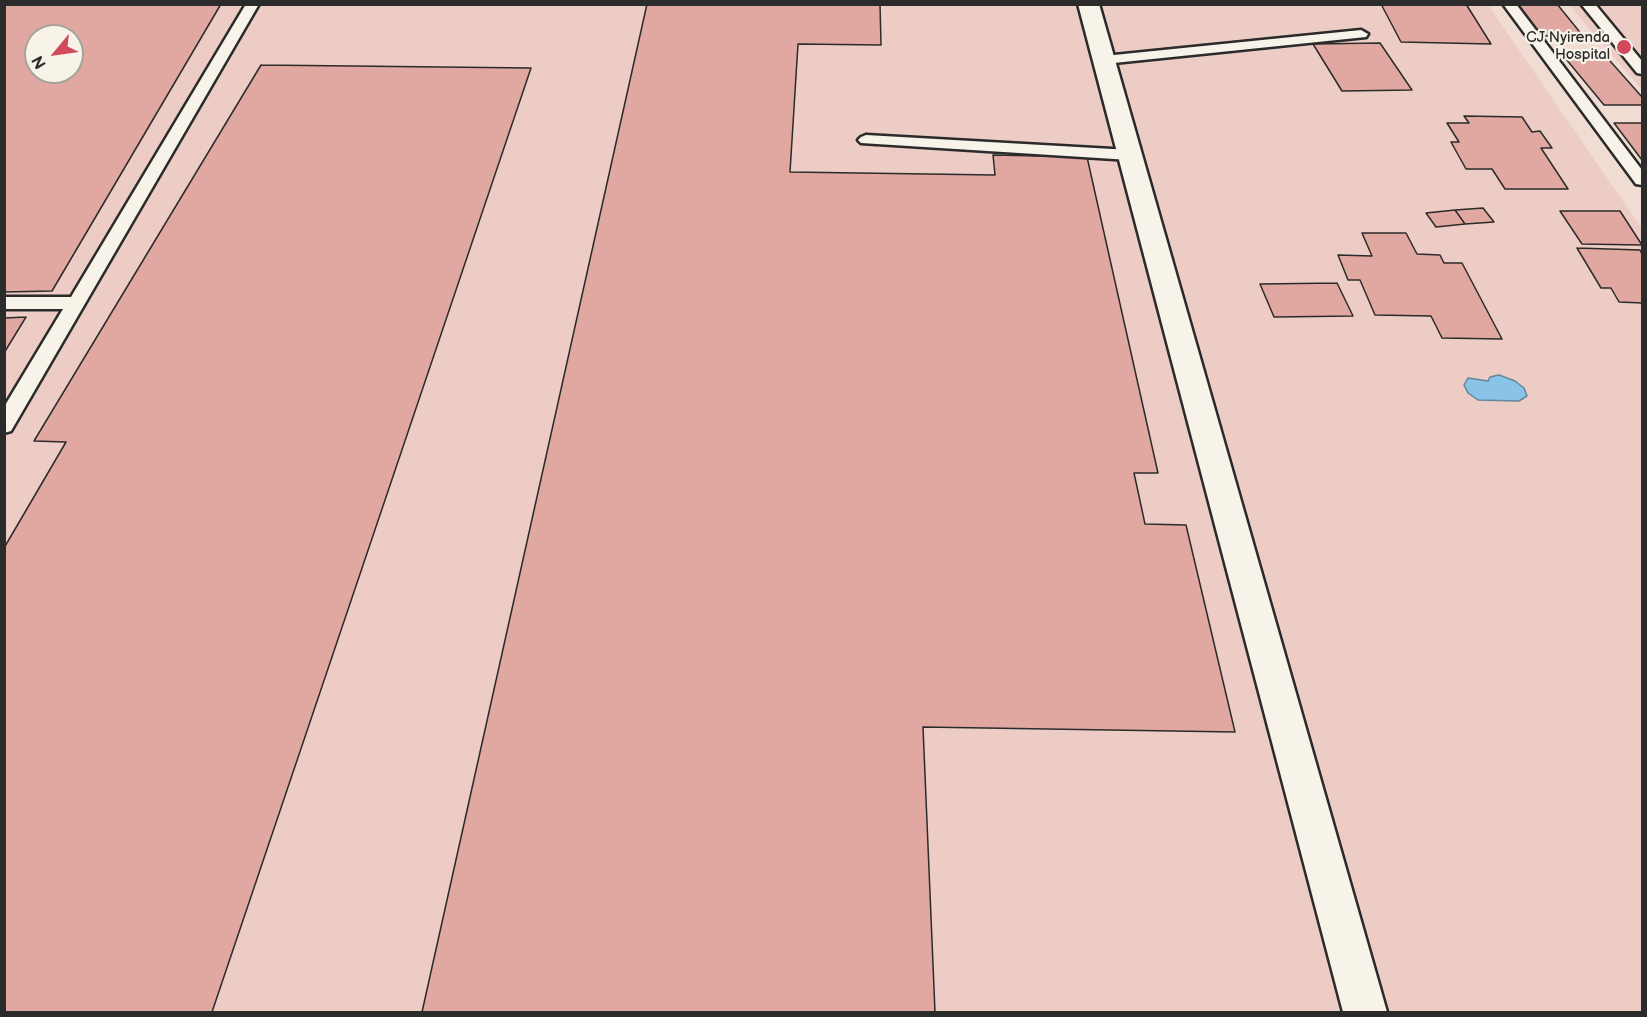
<!DOCTYPE html>
<style>
body{margin:0}
#map{position:relative;width:1647px;height:1017px;overflow:hidden;background:#f0dcd3;font-family:"Balsamiq Sans",sans-serif}
canvas{display:block}
.frame{position:absolute;inset:0;border:6px solid #2b2b2b;pointer-events:none}
.north{position:absolute;left:24px;top:24px;width:60px;height:60px;box-sizing:border-box;background:#f7f3e8;border:2px solid #a5a39c;border-radius:50%;rotate:241deg;font-size:16px;font-weight:700;line-height:24px;text-align:center;color:#2b2b2b}
.north::after{content:'';display:block;margin:auto;width:21px;height:27px;background:#d1495b;clip-path:polygon(50% 0,100% 100%,50% 72%,0 100%)}
</style>
<div id="map">
<canvas width="1647" height="1017"></canvas>
<div class="frame"></div>
<div class="north">N</div>
</div>
<script>
const g = document.querySelector('canvas').getContext('2d');
g.lineJoin = 'round';
function fill(path, color) {
  g.fillStyle = color;
  g.fill(path, 'evenodd');
}
function toPath(rows) {
  const path = new Path2D();
  for (const r of rows) {
    path.moveTo(r[0], r[1]);
    for (let i = 2; i < r.length; i += 2) path.lineTo(r[i], r[i + 1]);
  }
  return path;
}
function stroke(path, color, width, dash) {
  g.strokeStyle = color;
  g.lineWidth = width;
  g.lineCap = dash ? 'butt' : 'round';
  g.setLineDash(dash || []);
  g.stroke(path);
}
function drawText(font, color, halo, rows, align = 'center') {
  g.font = font + ' "Balsamiq Sans",sans-serif';
  g.lineWidth = 4.5;
  g.setLineDash([]);
  g.textBaseline = 'middle';
  g.strokeStyle = halo;
  g.fillStyle = color;
  for (const [text, x, y, turn = 0] of rows) {
    g.save();
    g.translate(x, y);
    g.rotate((+turn || 0) * Math.PI / 180);
    g.textAlign = isNaN(turn) ? turn : align;
    if (halo) g.strokeText(text, 0, 0);
    g.fillText(text, 0, 0);
    g.restore();
  }
}
fill(toPath([
 [5,5,1488,5,1642,229,1642,1012,5,1012],
 [36,36,72,36,72,72,36,72],
 [1569,5,1642,5,1642,90]
]), '#ecccc4');
const water = toPath([
 [1499,375,1515,381,1524,388,1527,396,1519,401,1478,400,1468,393,1464,385,1468,378,1488,381,1490,377,1499,375]
]);
fill(water, '#89c4e8');
stroke(water, '#63879c', 1.5);
const building = toPath([
 [4,4,221,4,52,291,4,292,4,4],
 [36,36,72,36,72,72,36,72,36,36],
 [647,4,880,4,881,45,798,44,790,172,995,175,993,155,1087,157,1158,473,1134,473,1145,524,1186,525,1235,732,923,727,935,1012,422,1012,647,4],
 [1381,4,1466,4,1491,44,1401,42,1381,4],
 [1511,4,1557,4,1583,36,1537,36,1511,4],
 [1380,43,1412,90,1342,91,1313,44,1380,43],
 [1561,53,1603,53,1642,97,1642,105,1604,105,1561,53],
 [261,65,531,68,212,1012,4,1012,4,548,66,442,34,441,261,65],
 [1464,116,1522,117,1532,132,1540,131,1552,148,1541,148,1568,189,1505,189,1492,169,1466,169,1451,142,1459,142,1447,123,1469,123,1464,116],
 [1614,123,1642,123,1642,160,1614,123],
 [1483,208,1494,222,1465,224,1455,210,1483,208],
 [1455,210,1465,224,1436,227,1426,213,1455,210],
 [1560,211,1620,211,1642,245,1582,244,1560,211],
 [1362,233,1406,233,1417,254,1440,255,1444,263,1462,263,1502,339,1442,338,1431,316,1375,315,1360,280,1348,280,1338,255,1372,256,1362,233],
 [1577,248,1640,250,1642,254,1642,303,1619,302,1611,288,1601,288,1577,248],
 [1337,283,1353,316,1274,317,1260,284,1337,283],
 [26,317,4,353,4,318,26,317]
]);
fill(building, '#e1a7a1');
stroke(building, '#2b2b2b', 1.5);
const service = toPath([
 [246,4,259,4,11,431,4,433,4,407,63,309,4,309,4,297,71,297,246,4],
 [1503,4,1516,4,1642,170,1642,185,1636,184,1503,4],
 [1581,4,1595,4,1642,61,1642,74,1637,73,1581,4],
 [1361,30,1368,34,1366,37,1104,64,1097,60,1104,56,1361,30],
 [866,135,1130,150,1138,155,1130,160,861,143,858,140,861,137,866,135]
]);
const minor = toPath([
 [1078,4,1099,4,1387,1012,1343,1012,1078,4]
]);
stroke(service, '#2b2b2b', 5);
stroke(minor, '#2b2b2b', 5);
fill(service, '#f7f3e8');
fill(minor, '#f7f3e8');
for (const [x, y, r, color] of [
 [1624,47,8,"#d1495b"]
]) {
  const dot = new Path2D();
  dot.arc(x, y, r, 0, 2 * Math.PI);
  g.fillStyle = color;
  g.fill(dot);
  stroke(dot, '#f7f3e8', 2);
}
drawText('15px', '#2b2b2b', '#f7f3e8', [
 ["CJ Nyirenda",1610,38],
 ["Hospital",1610,55]
], 'right');
</script>
